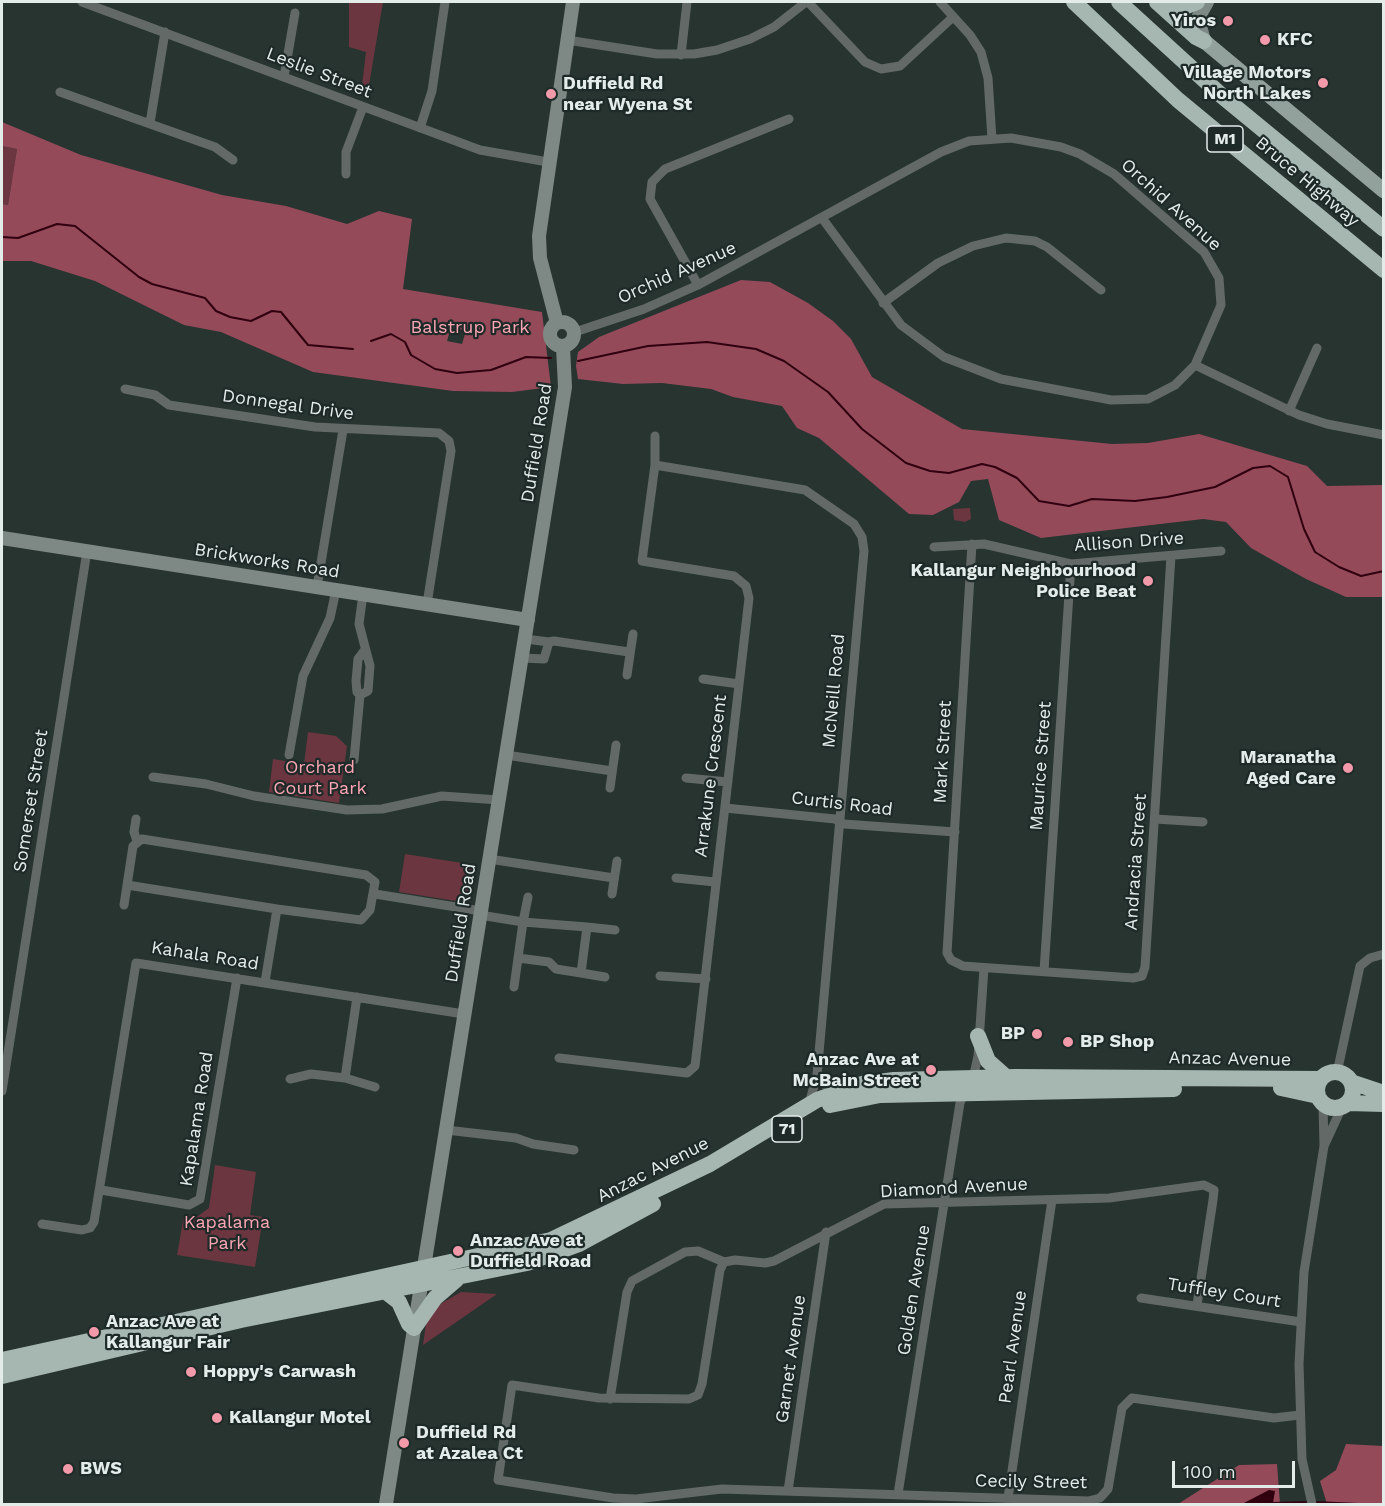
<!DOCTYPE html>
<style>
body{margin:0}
#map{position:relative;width:1385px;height:1506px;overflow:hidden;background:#273430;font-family:"Work Sans",sans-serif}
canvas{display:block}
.frame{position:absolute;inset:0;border:3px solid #e4ecea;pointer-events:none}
.scale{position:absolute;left:1172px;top:1461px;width:123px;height:27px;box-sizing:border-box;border:3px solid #e4ecea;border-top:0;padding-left:8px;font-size:18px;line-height:21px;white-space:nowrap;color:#e4ecea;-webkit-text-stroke:4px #1d2a27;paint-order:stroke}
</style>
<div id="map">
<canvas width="1385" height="1506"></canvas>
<div class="frame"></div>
<div class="scale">100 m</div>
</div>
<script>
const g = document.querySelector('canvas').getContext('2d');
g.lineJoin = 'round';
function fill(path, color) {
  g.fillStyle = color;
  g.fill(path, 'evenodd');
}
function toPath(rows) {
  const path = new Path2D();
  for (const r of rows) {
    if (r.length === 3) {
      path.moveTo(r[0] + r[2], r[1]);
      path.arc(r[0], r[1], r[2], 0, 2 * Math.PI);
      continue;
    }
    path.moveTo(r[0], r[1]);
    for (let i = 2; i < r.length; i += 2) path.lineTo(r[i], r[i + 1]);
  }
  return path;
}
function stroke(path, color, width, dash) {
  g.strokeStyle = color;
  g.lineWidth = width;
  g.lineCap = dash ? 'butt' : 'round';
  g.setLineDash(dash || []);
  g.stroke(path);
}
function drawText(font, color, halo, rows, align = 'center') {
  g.font = font + ' "Work Sans",sans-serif';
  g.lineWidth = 4.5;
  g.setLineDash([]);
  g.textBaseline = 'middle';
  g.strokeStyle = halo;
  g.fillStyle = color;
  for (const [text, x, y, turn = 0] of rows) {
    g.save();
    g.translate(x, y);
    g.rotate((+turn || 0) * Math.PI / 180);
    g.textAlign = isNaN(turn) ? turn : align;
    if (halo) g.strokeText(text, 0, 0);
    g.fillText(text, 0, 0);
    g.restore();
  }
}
fill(toPath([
 [349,2,383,2,367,97,361,94,366,52,349,47],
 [2,146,17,149,8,205,2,204],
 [970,508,971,519,965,522,954,520,953,509],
 [308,732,336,736,347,746,339,803,269,792,273,759,304,764],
 [405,854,475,865,469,903,399,892],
 [215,1165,256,1172,250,1215,263,1217,255,1267,177,1255,184,1215,198,1216,209,1208],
 [461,1292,497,1294,423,1345,427,1317,442,1303]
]), '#6c3641');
fill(toPath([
 [2,122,81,155,222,195,286,206,347,224,379,211,412,219,403,289,542,312,551,387,512,392,453,391,313,372,221,332,184,325,95,281,31,261,2,261,2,204,8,205,17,149,2,146],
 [451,327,466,331,462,344,447,341],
 [741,280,770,282,808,303,833,321,851,339,872,377,962,429,1112,444,1148,443,1199,434,1307,466,1327,486,1383,485,1383,597,1346,597,1306,579,1251,548,1226,522,1203,519,1041,538,999,520,988,479,971,481,959,502,933,515,909,514,819,438,797,428,782,406,733,397,711,389,662,383,623,384,578,379,576,366,578,352,599,337],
 [1346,1444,1383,1446,1383,1504,1327,1504,1320,1481,1336,1470],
 [1277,1464,1280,1504,1178,1504,1239,1465]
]), '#954a5a');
fill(toPath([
 [1269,1490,1275,1491,1273,1503,1242,1504]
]), '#30000e');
stroke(toPath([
 [2,237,18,238,57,224,75,226,139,277,152,284,205,298,216,311,230,317,251,321,272,311,281,312,308,345,353,349],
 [371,341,391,334,405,342,411,355,435,369,457,373,491,370,526,357,551,358],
 [578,361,648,346,707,342,756,349,784,361,828,392,862,429,906,463,930,471,949,473,982,464,995,467,1017,478,1039,501,1069,506,1092,499,1135,501,1167,497,1215,487,1253,468,1270,466,1288,477,1304,529,1315,552,1339,567,1361,576,1384,571],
 [1315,1502,1358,1504],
 [1273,1503,1309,1502]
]), '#30000e', 2);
stroke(toPath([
 [82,2,480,150,548,162],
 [808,2,865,62,881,69,900,66,953,17],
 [940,2,970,35,981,52,988,78,992,139],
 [567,40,657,54,694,54,717,50,750,39,774,27,806,2],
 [681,55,687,2],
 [284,77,295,13],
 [60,92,215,147,233,160],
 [150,123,165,32],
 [420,128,432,91,445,2],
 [346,174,346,152,363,107],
 [698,285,650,199,652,182,665,169,789,119],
 [883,303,938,263,973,246,1006,238,1035,241,1047,247,1101,290],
 [575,332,644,309,698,285,941,152,969,141,1011,138,1061,147,1080,154,1114,174,1204,252,1219,278,1221,305,1195,365,1175,385,1148,399,1111,400,1001,379,944,357,901,325,822,218],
 [1195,365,1299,415,1327,424,1384,435],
 [125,389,155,395,169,405,315,427,439,433,449,441,451,451,427,604],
 [1289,411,1317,348],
 [655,465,805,490,854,524,862,537,864,551,817,1075,809,1104],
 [972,544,947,953,951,960,963,966,1133,978,1142,976,1145,967,1171,556],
 [934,547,984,544,1071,564,1221,551],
 [317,587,343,430],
 [525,639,549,642],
 [522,658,544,659,549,642,554,641,629,652],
 [627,675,633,634],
 [703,679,739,684],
 [360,695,368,691,370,666,359,624,363,594],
 [289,755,303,676,330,618,336,590],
 [506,755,612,771],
 [354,760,360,695,357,692,356,681,358,659,364,651],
 [153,777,206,784,254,796,347,810,382,809,442,796,499,800],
 [686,778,728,782],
 [610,788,616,745],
 [725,808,835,819,844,824,955,832],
 [136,819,134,832,137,841],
 [1155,819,1203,822],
 [489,859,614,878],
 [676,878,715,882],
 [127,885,277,909,265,982],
 [375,894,481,911],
 [612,894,617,861],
 [124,905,133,846,142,839,366,875,375,882,370,910,361,920,277,909],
 [480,915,523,922,587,927,581,973,556,969,549,962,518,958,523,922,528,897],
 [587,927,615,930],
 [1044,971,1071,564],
 [581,973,605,977],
 [660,976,706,979],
 [514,987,518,958],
 [559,1058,687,1073,695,1066,749,598,746,586,734,576,642,561,655,465,655,436],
 [1337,1073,1360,966,1370,958,1384,954],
 [817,1075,821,1082,835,1092],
 [345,1078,375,1087],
 [290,1079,311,1074,345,1078,357,997],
 [2,1091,87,551],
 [446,1130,516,1138,533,1144,574,1150],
 [1324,1146,1342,1107],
 [101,1190,189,1205,200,1199,237,978],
 [42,1224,82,1230,90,1228,94,1222,136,963,464,1014],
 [1141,1298,1301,1322],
 [1197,1305,1213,1200,1214,1190,1204,1185,1109,1198,884,1204,774,1261,765,1263,735,1260,724,1262,720,1270,702,1384,698,1395,689,1399,599,1398,512,1385,498,1480,613,1498,636,1499,722,1489,1088,1501,1100,1498,1108,1489,1122,1408,1132,1398,1274,1418,1300,1415],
 [610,1399,627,1292,632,1281,685,1252,698,1251,724,1262],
 [788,1491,826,1232],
 [898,1494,960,1103,975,1070,978,1056,984,968],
 [1008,1498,1052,1200],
 [1312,1504,1302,1459,1299,1364,1304,1272,1324,1146,1323,1104]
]), '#636967', 9);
stroke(toPath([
 [1204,41,1198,18,1207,2],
 [562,334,12],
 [557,323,540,258,539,236,573,2],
 [2,538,528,620],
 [386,1504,565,387,563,347]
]), '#7e8985', 14);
stroke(toPath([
 [1204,41,1384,191]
]), '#93a19c', 15);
stroke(toPath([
 [1074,2,1178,100,1384,270],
 [1119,2,1222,96,1384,229],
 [1157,2,1196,37,1204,41],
 [1161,5,1184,7,1197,2],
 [978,1036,988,1061,1006,1077],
 [1335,1090,18],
 [1351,1082,1384,1093],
 [1281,1088,1318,1096],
 [1348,1103,1384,1104],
 [830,1105,880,1095,1174,1089],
 [386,1292,399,1302,409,1324,414,1328,435,1298,456,1280],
 [2,1360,551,1240,710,1164,817,1100,862,1084,894,1080,1015,1077,1321,1079],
 [2,1376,241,1320,527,1263,579,1244,653,1204]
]), '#a6b6b1', 16);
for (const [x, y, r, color] of [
 [1228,21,6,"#f39aaa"],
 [1265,40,6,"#f39aaa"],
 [1323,83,6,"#f39aaa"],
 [551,94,6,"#f39aaa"],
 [1148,581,6,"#f39aaa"],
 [1348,768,6,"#f39aaa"],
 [1037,1034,6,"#f39aaa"],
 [1068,1042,6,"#f39aaa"],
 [931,1070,6,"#f39aaa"],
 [458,1251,6,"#f39aaa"],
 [94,1332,6,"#f39aaa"],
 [191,1372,6,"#f39aaa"],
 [217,1418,6,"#f39aaa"],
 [404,1443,6,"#f39aaa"],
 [68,1469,6,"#f39aaa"]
]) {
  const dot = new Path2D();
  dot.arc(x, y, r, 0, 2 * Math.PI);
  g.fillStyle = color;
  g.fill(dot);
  stroke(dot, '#1d2a27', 2);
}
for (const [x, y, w] of [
 [1225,139,36],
 [787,1129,30]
]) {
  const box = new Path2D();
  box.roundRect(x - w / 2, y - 13, w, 26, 4.5);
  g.fillStyle = '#1d2a27';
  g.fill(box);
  stroke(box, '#e4ecea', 1.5);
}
drawText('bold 16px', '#e4ecea', null, [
 ["M1",1225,139],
 ["71",787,1129]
]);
drawText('bold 18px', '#e4ecea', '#1d2a27', [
 ["Yiros",1216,21,"right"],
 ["KFC",1277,40],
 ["Village Motors",1311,73,"right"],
 ["North Lakes",1311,94,"right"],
 ["Duffield Rd",563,84],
 ["near Wyena St",563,105],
 ["Kallangur Neighbourhood",1136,571,"right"],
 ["Police Beat",1136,592,"right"],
 ["Maranatha",1336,758,"right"],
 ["Aged Care",1336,779,"right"],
 ["BP",1025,1034,"right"],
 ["BP Shop",1080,1042],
 ["Anzac Ave at",919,1060,"right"],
 ["McBain Street",919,1081,"right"],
 ["Anzac Ave at",470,1241],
 ["Duffield Road",470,1262],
 ["Anzac Ave at",106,1322],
 ["Kallangur Fair",106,1343],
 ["Hoppy's Carwash",203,1372],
 ["Kallangur Motel",229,1418],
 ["Duffield Rd",416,1433],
 ["at Azalea Ct",416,1454],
 ["BWS",80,1469]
], 'left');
drawText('18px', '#e4ecea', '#1d2a27', [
 ["Leslie Street",319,73,21],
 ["Bruce Highway",1307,182,40],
 ["Orchid Avenue",1171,205,42],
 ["Orchid Avenue",677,273,-24],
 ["Donnegal Drive",288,405,8],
 ["Duffield Road",537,443,-81],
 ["Allison Drive",1129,542,-4],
 ["Brickworks Road",267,561,9],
 ["McNeill Road",834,691,-85],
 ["Mark Street",943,752,-87],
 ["Maurice Street",1041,766,-86],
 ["Arrakune Crescent",711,776,-83],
 ["Somerset Street",31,801,-81],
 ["Curtis Road",842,804,7],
 ["Andracia Street",1136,862,-86],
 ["Duffield Road",461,923,-81],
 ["Kahala Road",205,956,9],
 ["Anzac Avenue",1230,1059,1],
 ["Kapalama Road",197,1119,-81],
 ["Anzac Avenue",653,1170,-27],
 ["Diamond Avenue",954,1188,-3],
 ["Golden Avenue",914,1290,-81],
 ["Tuffley Court",1224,1293,9],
 ["Pearl Avenue",1013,1347,-82],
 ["Garnet Avenue",791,1359,-82],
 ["Cecily Street",1031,1482,1]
]);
drawText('18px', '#fca5b4', '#1d2a27', [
 ["Balstrup Park",470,328],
 ["Orchard",320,768],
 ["Court Park",320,789],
 ["Kapalama",227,1223],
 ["Park",227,1244]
]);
</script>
